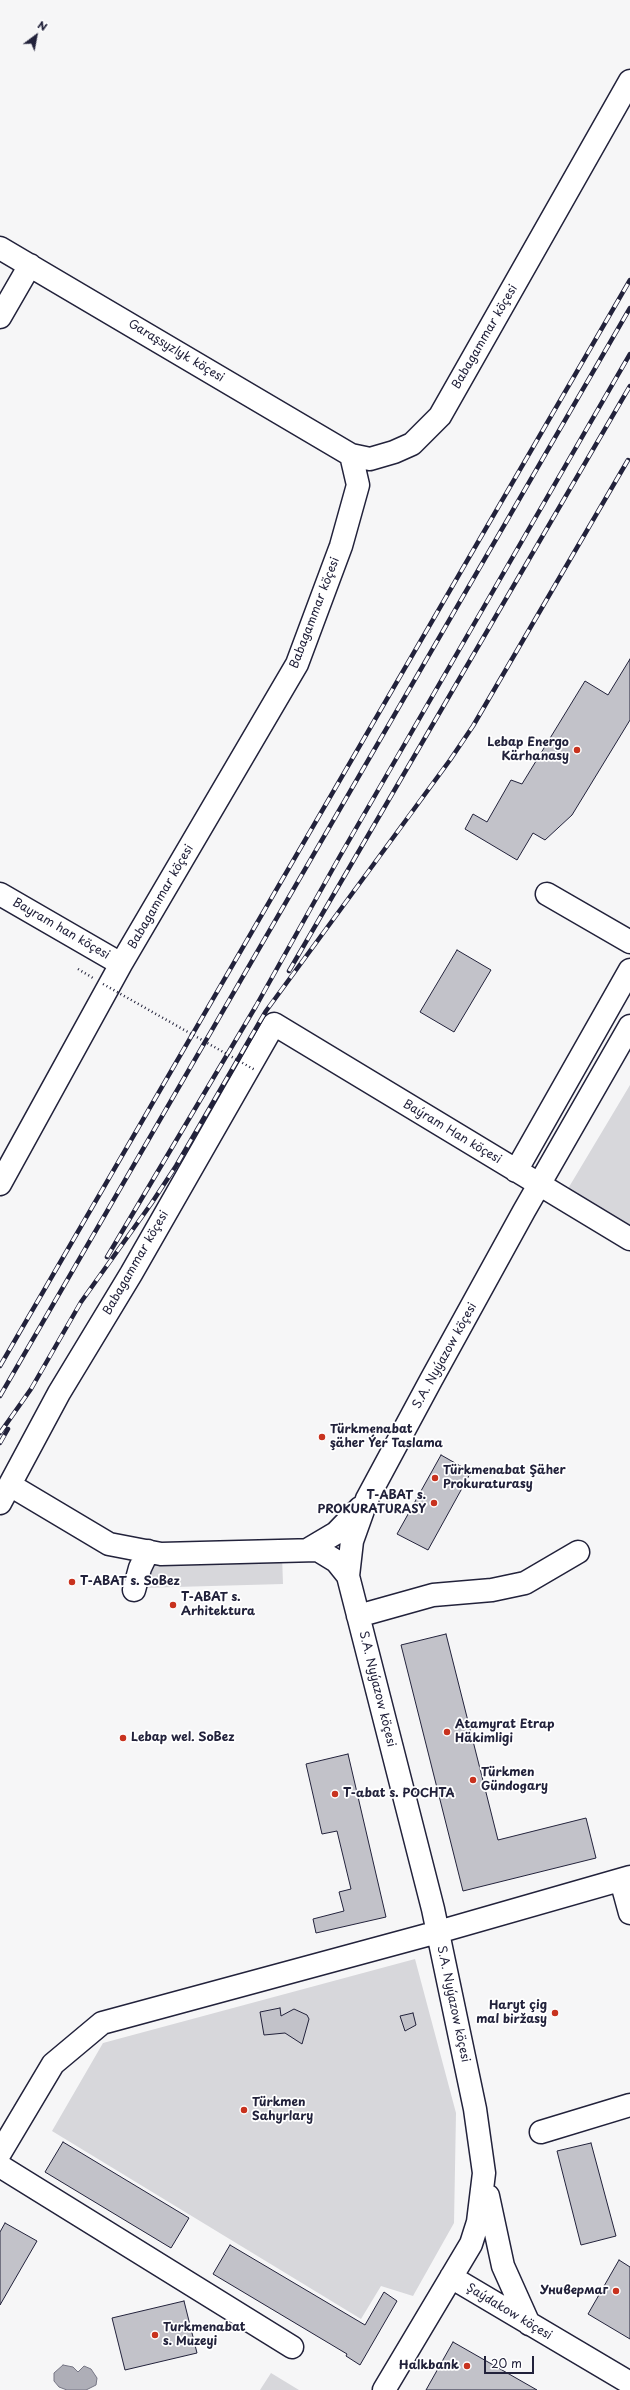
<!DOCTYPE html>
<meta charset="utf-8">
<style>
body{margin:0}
#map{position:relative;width:630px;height:2390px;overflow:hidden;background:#f6f6f7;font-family:"Playpen Sans",sans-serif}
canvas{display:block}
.north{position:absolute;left:16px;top:16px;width:40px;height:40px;-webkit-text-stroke:3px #fff;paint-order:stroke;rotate:32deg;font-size:11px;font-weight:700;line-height:16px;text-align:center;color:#22223b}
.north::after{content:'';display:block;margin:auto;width:14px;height:18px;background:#22223b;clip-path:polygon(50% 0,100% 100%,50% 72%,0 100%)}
.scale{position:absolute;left:484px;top:2356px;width:50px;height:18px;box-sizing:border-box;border:2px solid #22223b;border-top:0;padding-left:5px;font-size:12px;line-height:14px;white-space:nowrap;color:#22223b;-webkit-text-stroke:3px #fff;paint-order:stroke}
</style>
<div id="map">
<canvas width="630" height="2390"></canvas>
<div class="north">N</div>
<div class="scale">20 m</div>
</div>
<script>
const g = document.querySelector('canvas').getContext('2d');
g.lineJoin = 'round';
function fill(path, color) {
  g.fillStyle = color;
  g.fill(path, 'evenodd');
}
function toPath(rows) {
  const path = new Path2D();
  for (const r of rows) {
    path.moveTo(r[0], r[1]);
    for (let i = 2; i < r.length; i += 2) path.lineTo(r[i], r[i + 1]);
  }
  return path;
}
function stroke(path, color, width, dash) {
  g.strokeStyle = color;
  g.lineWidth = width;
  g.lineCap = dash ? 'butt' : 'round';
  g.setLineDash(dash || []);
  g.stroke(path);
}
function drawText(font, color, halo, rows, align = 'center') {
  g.font = font + ' "Playpen Sans",sans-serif';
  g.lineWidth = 3.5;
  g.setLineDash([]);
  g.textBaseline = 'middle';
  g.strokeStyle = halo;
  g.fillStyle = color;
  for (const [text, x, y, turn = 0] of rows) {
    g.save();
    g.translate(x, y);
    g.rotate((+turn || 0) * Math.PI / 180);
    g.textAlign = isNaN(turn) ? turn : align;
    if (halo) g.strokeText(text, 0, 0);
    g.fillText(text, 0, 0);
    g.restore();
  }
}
fill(toPath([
 [630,1085,630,1229,566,1192],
 [282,1555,283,1584,140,1588,150,1560],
 [415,1959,456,2113,454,2223,413,2296,381,2286,361,2319,52,2131,103,2043],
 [271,2373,299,2390,260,2390]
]), '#d7d7db');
const water = toPath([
 [63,2365,73,2367,78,2372,84,2366,91,2369,97,2378,96,2385,86,2390,67,2390,59,2387,54,2381,54,2373,63,2365]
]);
fill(water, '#aeaeb7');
stroke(water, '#767685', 1);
const building = toPath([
 [630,659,630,720,572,815,545,840,533,833,517,860,465,829,473,814,487,822,511,780,522,784,585,681,608,695,630,659],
 [457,950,491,970,454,1032,420,1012,457,950],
 [441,1455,471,1472,428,1550,397,1534,441,1455],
 [446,1634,498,1840,586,1818,596,1858,463,1891,401,1645,446,1634],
 [348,1754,386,1917,316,1933,313,1919,344,1911,339,1892,351,1889,337,1831,322,1834,306,1764,348,1754],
 [280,2008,281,2016,294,2009,307,2015,309,2019,302,2044,285,2033,264,2035,260,2012,280,2008],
 [413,2013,416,2025,405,2031,400,2016,413,2013],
 [63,2142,189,2218,171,2248,45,2172,63,2142],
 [591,2143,616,2236,581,2245,557,2151,591,2143],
 [5,2223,37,2241,0,2305,0,2232,5,2223],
 [230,2245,365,2325,384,2292,397,2301,360,2365,346,2356,347,2354,213,2274,230,2245],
 [619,2260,630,2267,630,2339,588,2314,619,2260],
 [184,2301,197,2353,125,2370,112,2318,184,2301],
 [453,2342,537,2390,426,2390,453,2342]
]);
fill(building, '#c2c2c9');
stroke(building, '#22223b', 1);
const minor = toPath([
 [0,248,351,455,370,459,394,452,412,444,440,416,630,81],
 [0,317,30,265],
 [0,894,121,964],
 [547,894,630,942],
 [516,1171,630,970],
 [0,1184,121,964,297,664,341,546,358,485,351,455],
 [10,1485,109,1544,161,1554,318,1550,336,1561,348,1576],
 [0,1503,59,1393,131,1274,274,1024,630,1239],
 [309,1549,336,1533,360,1508],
 [134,1590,140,1568,148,1551],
 [358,1616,433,1595,492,1590,525,1583,578,1552],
 [621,1880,630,1913],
 [541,2132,630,2105],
 [0,2153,53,2064,102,2023,438,1932,630,1877],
 [0,2166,292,2347],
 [488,2196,503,2266,529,2324],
 [451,2277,630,2383],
 [384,2390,471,2244,478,2222,484,2173,475,2109,433,1909,348,1576,352,1541,367,1499,431,1380,524,1211,630,1026]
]);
stroke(minor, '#22223b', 25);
stroke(toPath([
 [78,969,93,978]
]), '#22223b', 2.5, [1, 3]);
stroke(minor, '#fff', 22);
const rail = toPath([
 [289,971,630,386],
 [107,1257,256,1006,340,856,630,354],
 [0,1366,630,280],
 [0,1396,630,308],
 [0,1433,31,1389,81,1302,151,1204,176,1166,266,1011,450,760,473,726,628,460],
 [0,1443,8,1429]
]);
stroke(rail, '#22223b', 4.5);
stroke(rail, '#fff', 3, [9]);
stroke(toPath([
 [103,984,255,1070]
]), '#22223b', 2.5, [1, 3]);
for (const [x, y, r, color] of [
 [577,750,4,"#c8321e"],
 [322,1437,4,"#c8321e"],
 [435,1478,4,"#c8321e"],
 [434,1503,4,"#c8321e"],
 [72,1582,4,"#c8321e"],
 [173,1605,4,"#c8321e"],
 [447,1732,4,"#c8321e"],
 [123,1738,4,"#c8321e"],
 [473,1780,4,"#c8321e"],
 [335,1794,4,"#c8321e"],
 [555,2013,4,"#c8321e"],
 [244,2110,4,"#c8321e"],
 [616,2291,4,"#c8321e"],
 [155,2335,4,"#c8321e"],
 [467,2366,4,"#c8321e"]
]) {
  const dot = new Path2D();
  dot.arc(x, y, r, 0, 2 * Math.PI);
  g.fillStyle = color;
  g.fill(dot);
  stroke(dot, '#fff', 1.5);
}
drawText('12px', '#22223b', '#fff', [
 ["Babagammar köçesi",485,337,-60],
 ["Garaşsyzlyk köçesi",176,351,31],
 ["Babagammar köçesi",315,613,-69],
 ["Babagammar köçesi",161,897,-60],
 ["Bayram han köçesi",61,929,30],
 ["Baýram Han köçesi",452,1132,31],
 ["Babagammar köçesi",136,1263,-60],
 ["S.A. Nyýazow köçesi",445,1356,-61],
 ["S.A. Nyýazow köçesi",377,1689,76],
 ["S.A. Nyýazow köçesi",453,2004,78],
 ["Şaýdakow köçesi",509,2312,31]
]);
drawText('bold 12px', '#22223b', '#fff', [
 ["Lebap Energo",569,743,"right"],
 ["Kärhanasy",569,757,"right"],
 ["Türkmenabat",330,1430],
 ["şäher Ýer Taslama",330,1444],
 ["Türkmenabat Şäher",443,1471],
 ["Prokuraturasy",443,1485],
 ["T-ABAT s.",426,1496,"right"],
 ["PROKURATURASY",426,1510,"right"],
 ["T-ABAT s. SoBez",80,1582],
 ["T-ABAT s.",181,1598],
 ["Arhitektura",181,1612],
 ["Atamyrat Etrap",455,1725],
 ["Häkimligi",455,1739],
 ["Lebap wel. SoBez",131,1738],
 ["Türkmen",481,1773],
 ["Gündogary",481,1787],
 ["T-abat s. POCHTA",343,1794],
 ["Haryt çig",547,2006,"right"],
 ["mal biržasy",547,2020,"right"],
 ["Türkmen",252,2103],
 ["Sahyrlary",252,2117],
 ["Универмаг",608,2291,"right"],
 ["Turkmenabat",163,2328],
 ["s. Muzeyi",163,2342],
 ["Halkbank",459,2366,"right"]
], 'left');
</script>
